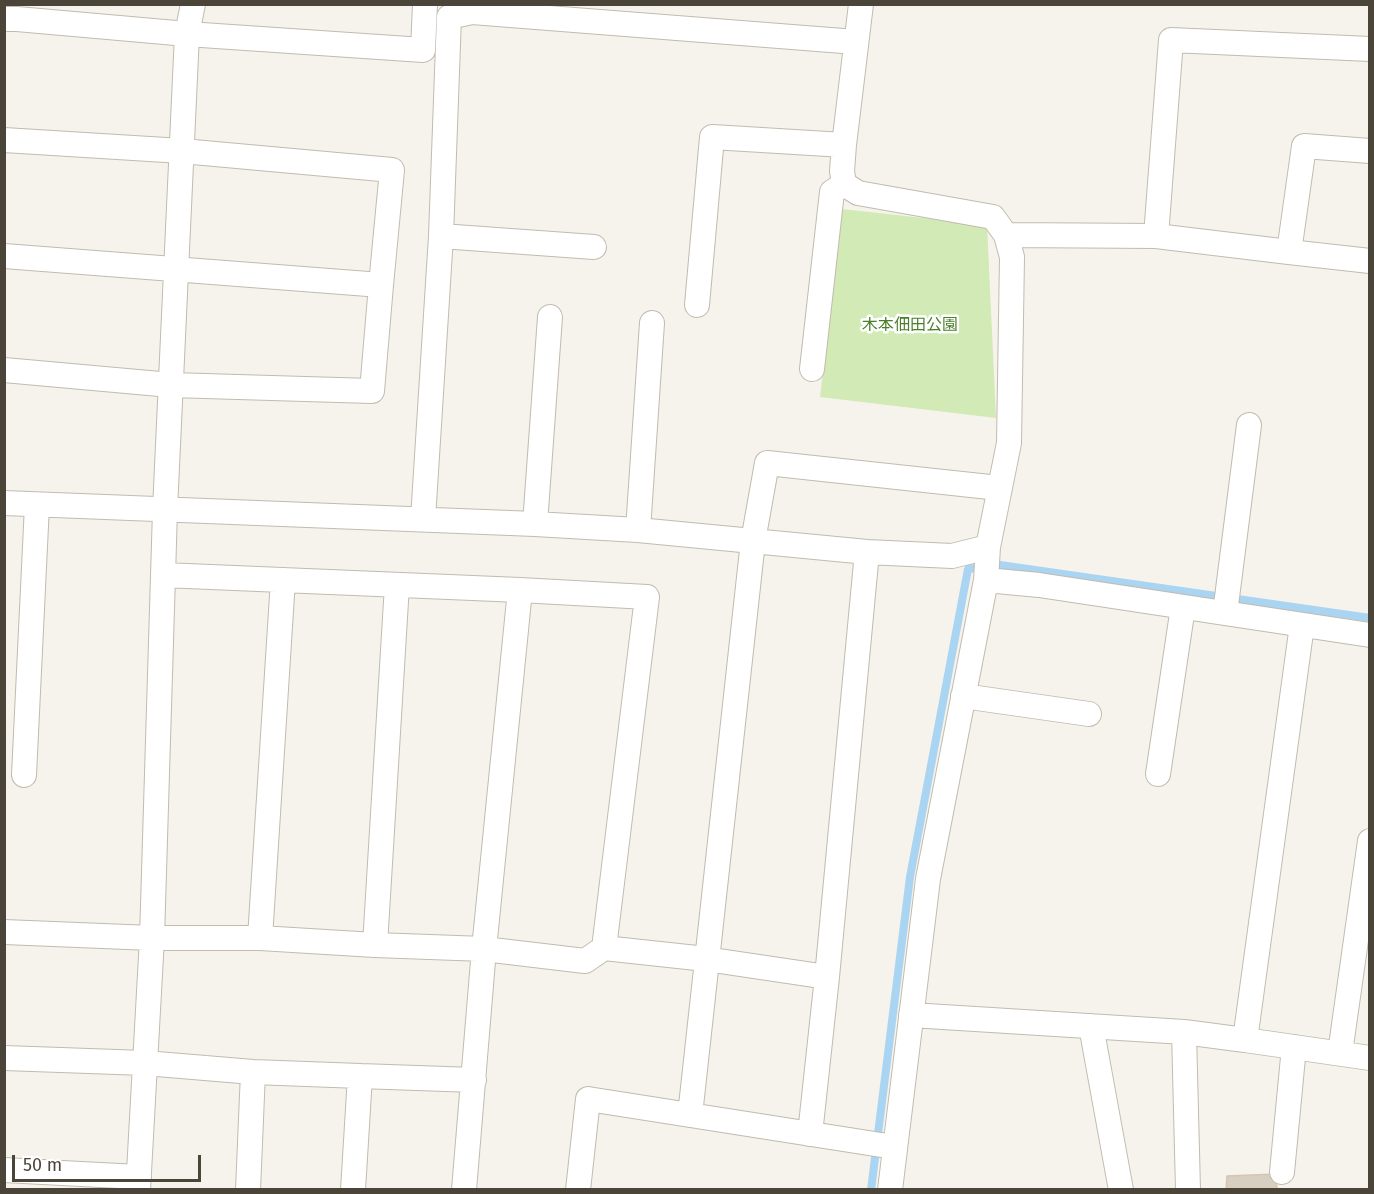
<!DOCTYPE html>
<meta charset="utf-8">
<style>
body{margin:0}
#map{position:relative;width:1374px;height:1194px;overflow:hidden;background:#f6f3ec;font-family:"Fira Sans",sans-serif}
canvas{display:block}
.frame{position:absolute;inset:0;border:6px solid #4b4439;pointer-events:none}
.scale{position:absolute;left:12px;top:1155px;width:189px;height:27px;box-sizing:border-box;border:3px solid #4b4439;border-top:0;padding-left:8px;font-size:18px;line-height:21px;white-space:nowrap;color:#4b4439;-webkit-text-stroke:4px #fff;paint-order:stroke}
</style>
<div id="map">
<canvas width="1374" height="1194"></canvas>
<div class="frame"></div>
<div class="scale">50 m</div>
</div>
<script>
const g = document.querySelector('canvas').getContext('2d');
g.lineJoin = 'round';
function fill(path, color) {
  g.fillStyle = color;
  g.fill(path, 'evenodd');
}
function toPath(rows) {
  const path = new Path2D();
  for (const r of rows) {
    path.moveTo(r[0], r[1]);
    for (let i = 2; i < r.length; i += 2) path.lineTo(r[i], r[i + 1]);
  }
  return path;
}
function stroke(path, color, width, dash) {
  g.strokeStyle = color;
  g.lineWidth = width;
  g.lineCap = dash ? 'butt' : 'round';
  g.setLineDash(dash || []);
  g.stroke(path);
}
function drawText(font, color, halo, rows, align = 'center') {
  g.font = font + ' "Fira Sans","Noto Sans JP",sans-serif';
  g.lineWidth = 5;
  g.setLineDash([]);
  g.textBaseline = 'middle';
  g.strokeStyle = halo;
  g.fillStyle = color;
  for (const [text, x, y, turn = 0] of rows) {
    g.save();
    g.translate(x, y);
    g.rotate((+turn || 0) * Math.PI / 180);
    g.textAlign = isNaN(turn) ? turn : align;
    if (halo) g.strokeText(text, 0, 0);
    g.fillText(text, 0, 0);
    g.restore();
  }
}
fill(toPath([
 [842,209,987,225,996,418,820,397]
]), '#d2eab5');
stroke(toPath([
 [871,1190,910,877,968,569,1000,565,1370,618]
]), '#a9d4f2', 8);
const building = toPath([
 [1276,1174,1277,1190,1226,1190,1227,1176,1276,1174]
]);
fill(building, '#d8cfc1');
stroke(building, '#d3c7b4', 1.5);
const minor = toPath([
 [4,19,17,19,187,34,423,50,425,4],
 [4,140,182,151,392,170,381,285],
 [844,184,842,171,844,145,861,4],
 [1006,235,1156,236,1289,252,1304,146,1370,151],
 [441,236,594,247],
 [1156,236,1171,40,1370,49],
 [1289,252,1370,261],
 [4,256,381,285,372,391,171,385,4,370],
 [697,305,712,137,844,145],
 [812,369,832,192,844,184,858,193,993,217,1006,235,1012,257,1009,443,988,547,986,580,928,879,890,1190],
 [4,503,535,524,638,530,867,552,952,556,988,547],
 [423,519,441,236,449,17,472,12,856,42],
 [535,524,550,317],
 [638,530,652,323],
 [163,575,520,590,484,949,464,1190],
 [283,580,260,938,375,945],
 [986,580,1039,585,1370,635],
 [397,585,375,945,484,949,585,961,604,948,647,597,520,590],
 [1225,613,1249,425],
 [963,696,1089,714],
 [1158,774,1183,607],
 [24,775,37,505],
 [4,932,152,938,260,938],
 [604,948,706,959,827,977,867,552],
 [911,1015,1184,1032,1188,1190],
 [1091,1026,1121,1190],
 [1184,1032,1245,1040,1302,625],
 [1245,1040,1370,1058],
 [1340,1053,1370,841],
 [4,1058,145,1063,253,1072],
 [690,1115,753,541,767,463,999,488],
 [810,1134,827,977],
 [4,1170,139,1177],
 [1282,1172,1294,1047],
 [138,1190,152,938,165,510,187,34,193,4],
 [248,1190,253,1072,360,1076],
 [353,1190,360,1076,474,1080],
 [578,1190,588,1099,894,1147]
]);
stroke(minor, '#c2bbae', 26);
stroke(minor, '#fff', 24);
drawText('16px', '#4a7f2a', '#fff', [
 ["木本佃田公園",910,326]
]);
</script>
